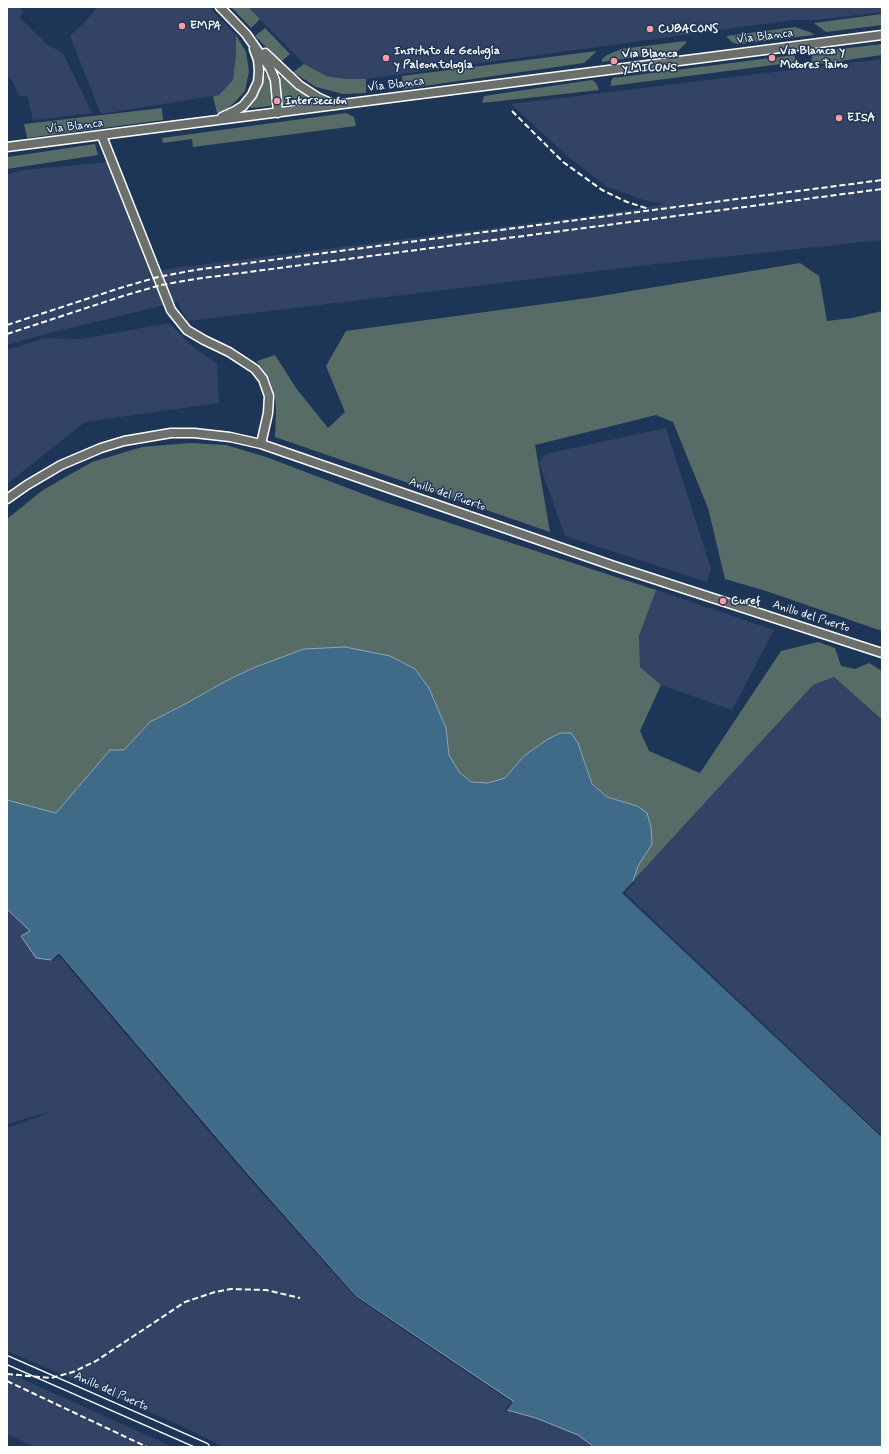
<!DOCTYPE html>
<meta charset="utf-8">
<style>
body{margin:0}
#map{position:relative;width:889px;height:1454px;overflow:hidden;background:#1d3557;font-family:Mynerve,sans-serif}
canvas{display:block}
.frame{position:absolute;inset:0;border:8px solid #fff;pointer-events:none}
</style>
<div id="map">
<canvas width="889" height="1454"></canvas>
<div class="frame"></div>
</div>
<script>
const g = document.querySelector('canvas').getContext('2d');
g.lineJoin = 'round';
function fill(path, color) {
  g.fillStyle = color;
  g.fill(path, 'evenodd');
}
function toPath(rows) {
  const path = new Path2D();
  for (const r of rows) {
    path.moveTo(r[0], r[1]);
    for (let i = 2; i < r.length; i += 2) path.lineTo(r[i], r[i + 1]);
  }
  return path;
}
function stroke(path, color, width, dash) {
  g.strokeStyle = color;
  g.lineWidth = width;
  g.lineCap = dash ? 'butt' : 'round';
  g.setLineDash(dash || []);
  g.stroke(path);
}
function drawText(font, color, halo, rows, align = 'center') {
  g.font = font + ' Mynerve,sans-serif';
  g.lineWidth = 3;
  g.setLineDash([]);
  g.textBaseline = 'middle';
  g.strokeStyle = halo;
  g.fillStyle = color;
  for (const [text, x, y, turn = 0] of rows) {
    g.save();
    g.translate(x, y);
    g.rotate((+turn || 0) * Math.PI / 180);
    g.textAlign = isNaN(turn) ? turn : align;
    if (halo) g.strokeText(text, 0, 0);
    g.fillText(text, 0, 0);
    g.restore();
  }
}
fill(toPath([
 [7,7,17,7,24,10,20,18,48,45,63,53,92,113,33,120,27,95,20,97,10,77,7,78],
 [97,7,209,7,236,35,236,54,233,80,219,95,101,114,70,36,86,21],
 [248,7,882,7,882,12,816,20,792,20,366,79,346,79,326,76,304,64],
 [882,59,882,240,656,264,188,321,177,302,46,334,7,345,7,174,23,170,109,162,152,271,611,213,664,204,644,200,607,187,566,155,511,104],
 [169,323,191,345,217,364,219,403,85,422,7,484,7,350,44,338,82,339],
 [666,428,711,569,707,582,565,536,539,463,545,454],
 [656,590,774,630,732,710,661,685,640,667,639,636],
 [834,677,882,721,882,1138,622,893,813,685],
 [7,910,8,910,30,931,21,936,59,953,207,1126,513,1402,508,1410,536,1418,578,1435,594,1447,224,1447,180,1425,7,1351,7,1128,56,1110,7,1124],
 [7,1372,173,1447,35,1447,7,1434]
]), '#324366');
fill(toPath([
 [231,7,248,7,260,19,251,28],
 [882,14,882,25,826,32,814,23],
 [795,27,810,32,814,35,739,44,733,43,726,36],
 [265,28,290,54,281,62,255,36],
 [236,35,246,52,249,72,245,91,235,102,226,110,217,113,213,96,219,95,233,80,236,54],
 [686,41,686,43,678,51,602,62,602,59,607,55,621,49],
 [882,44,882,55,811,65,812,57,814,52],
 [597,51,584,63,403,89,402,76],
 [794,55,797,62,611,86,611,81,613,78],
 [304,64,326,76,346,79,366,79,366,93,343,94,316,87,293,72],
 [265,74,270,77,272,103,270,106,251,108,249,105],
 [281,76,283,76,306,95,307,99,306,101,286,105,281,104,279,80],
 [592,80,596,83,599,90,482,103,484,96],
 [162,108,163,120,27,138,24,124],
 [346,113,354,117,356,126,193,147,192,139,163,143,162,138],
 [95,144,98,155,7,169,8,157],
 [800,263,819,276,827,321,852,318,882,311,882,631,766,591,725,579,708,508,673,422,656,415,535,445,550,532,275,437,276,412,275,397,269,378,257,361,275,355,296,388,328,428,345,412,326,366,346,331,595,297],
 [190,443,226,445,266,457,382,501,656,590,639,636,640,667,661,685,640,731,649,751,700,773,781,651,818,642,835,648,841,666,855,669,869,663,882,671,882,720,834,677,813,685,633,881,638,866,652,844,637,806,607,797,592,784,585,762,560,733,548,739,524,756,505,778,488,783,471,782,459,772,449,755,446,728,429,688,304,649,253,668,226,681,187,703,150,722,124,750,110,750,56,813,7,800,7,519,43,490,92,462,142,447]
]), '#586c67');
const water = toPath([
 [345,647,390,656,415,669,429,688,446,728,449,755,459,772,471,782,488,783,505,778,524,756,548,739,560,733,571,733,578,743,592,784,607,797,637,806,647,813,651,827,652,844,638,866,633,881,623,893,882,1138,882,1447,594,1447,578,1435,536,1418,507,1410,513,1401,356,1296,248,1174,59,953,51,960,36,958,21,936,30,931,8,910,7,910,7,800,56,813,110,750,124,750,150,722,187,703,226,681,253,668,304,649,345,647]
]);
fill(water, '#406b88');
stroke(water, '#8ca6b8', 1);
fill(toPath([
 [633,881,635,882,625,893,882,1136,882,1138,622,893],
 [59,953,248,1174,356,1296,513,1402,506,1412,505,1409,511,1402,355,1297,246,1175,59,956,53,961,51,960]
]), '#1d3557');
const minor = toPath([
 [7,1360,205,1447]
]);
const major = toPath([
 [220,7,246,34,270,68,275,80,278,113],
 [265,53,299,85,319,98,335,105],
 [222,117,235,111,243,106,252,95,255,88,258,82,259,71,258,60,254,49],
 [102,136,171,310,187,330,204,340,229,352,255,369,263,379,269,396,268,413,261,444],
 [7,147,882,35],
 [7,499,27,485,61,465,101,448,124,441,171,433,194,433,230,437,261,444,614,566,882,653]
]);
stroke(minor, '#fff', 10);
stroke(major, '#fff', 11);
stroke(minor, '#1d3557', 7);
stroke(major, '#6b706d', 8);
stroke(toPath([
 [512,111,563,162,602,190,627,202,649,209],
 [7,325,120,288,158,277,195,270,882,180],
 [7,334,123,296,161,285,195,279,882,189],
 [7,1374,51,1378,73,1372,96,1361,185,1302,215,1292,231,1289,266,1290,300,1298],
 [7,1381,147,1447]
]), '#fff', 2, [6, 3]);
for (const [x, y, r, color] of [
 [182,26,4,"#ff9aa2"],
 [650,29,4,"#ff9aa2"],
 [386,58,4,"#ff9aa2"],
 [772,58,4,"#ff9aa2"],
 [614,61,4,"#ff9aa2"],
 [277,101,4,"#ff9aa2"],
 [839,118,4,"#ff9aa2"],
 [723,601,4,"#ff9aa2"]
]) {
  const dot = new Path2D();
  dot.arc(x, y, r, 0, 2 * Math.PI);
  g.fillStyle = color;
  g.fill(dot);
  stroke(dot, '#1d3557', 1.5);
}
drawText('bold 12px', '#fff', '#1d3557', [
 ["EMPA",190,26],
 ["CUBACONS",658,29],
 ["Instituto de Geología",394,51],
 ["y Paleontología",394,65],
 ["Via Blanca y",780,51],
 ["Motores Taino",780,65],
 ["Via Blanca",622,54],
 ["y MICONS",622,68],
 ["Intersección",285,101],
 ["EISA",847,118],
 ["Curef",731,601]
], 'left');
drawText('12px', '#fff', '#1d3557', [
 ["Vía Blanca",765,37,-7],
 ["Vía Blanca",396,85,-7],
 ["Vía Blanca",75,127,-7],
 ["Anillo del Puerto",447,495,19],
 ["Anillo del Puerto",811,617,18],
 ["Anillo del Puerto",111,1392,24]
]);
</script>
